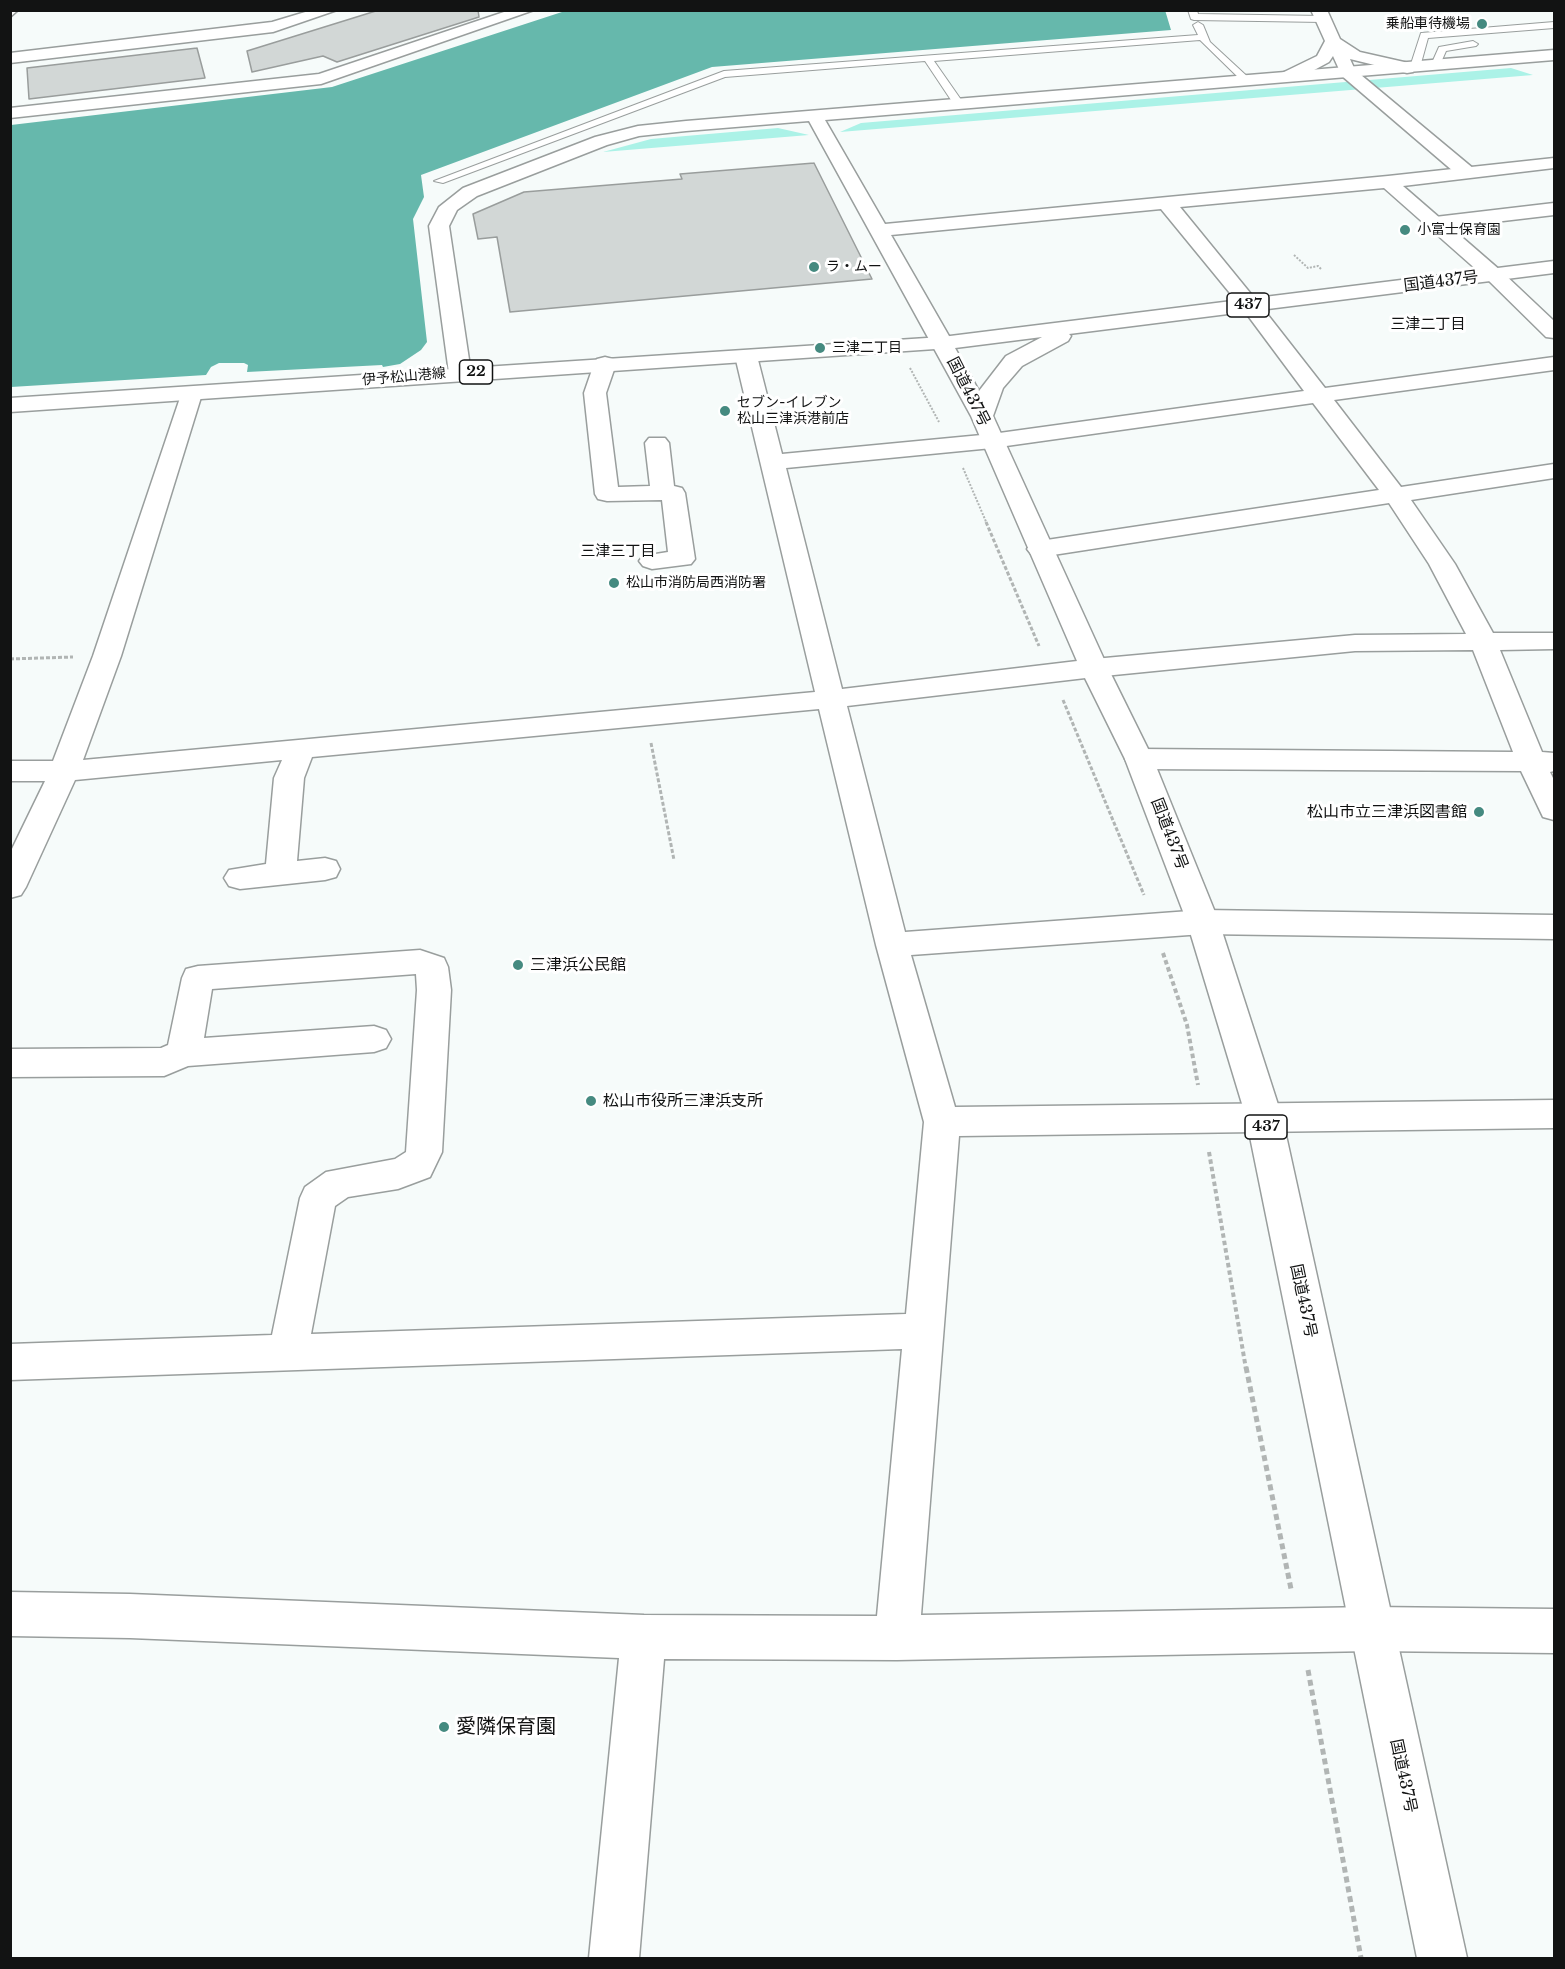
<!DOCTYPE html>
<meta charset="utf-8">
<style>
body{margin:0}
#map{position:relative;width:1565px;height:1969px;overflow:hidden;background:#f6fbfa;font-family:"Libre Baskerville",serif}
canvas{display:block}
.frame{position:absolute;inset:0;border:12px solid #121313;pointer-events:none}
</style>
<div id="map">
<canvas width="1565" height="1969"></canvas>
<div class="frame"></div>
</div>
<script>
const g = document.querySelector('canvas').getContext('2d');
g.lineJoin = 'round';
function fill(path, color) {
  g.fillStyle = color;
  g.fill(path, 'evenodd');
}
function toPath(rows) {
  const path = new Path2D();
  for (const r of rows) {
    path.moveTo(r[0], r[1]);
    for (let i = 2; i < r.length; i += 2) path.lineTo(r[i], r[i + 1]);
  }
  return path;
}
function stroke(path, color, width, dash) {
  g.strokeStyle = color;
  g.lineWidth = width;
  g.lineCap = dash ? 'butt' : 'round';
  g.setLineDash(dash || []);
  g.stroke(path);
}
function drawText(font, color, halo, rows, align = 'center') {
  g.font = font + ' "Libre Baskerville","Noto Sans JP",serif';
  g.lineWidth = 6;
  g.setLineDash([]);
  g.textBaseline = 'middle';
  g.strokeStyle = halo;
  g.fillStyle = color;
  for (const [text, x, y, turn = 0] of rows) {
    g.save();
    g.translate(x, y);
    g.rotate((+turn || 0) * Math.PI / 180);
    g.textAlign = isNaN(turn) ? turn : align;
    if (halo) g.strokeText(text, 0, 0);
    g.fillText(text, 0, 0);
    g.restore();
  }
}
fill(toPath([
 [1511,68,1533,75,840,132,861,123],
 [778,128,809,135,603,152,651,139]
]), '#abf2e7');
fill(toPath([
 [565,11,1165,10,1171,30,712,67,421,175,424,197,413,219,427,342,421,350,400,364,383,367,382,365,247,372,248,365,244,363,219,363,211,367,206,375,11,387,11,125,332,87]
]), '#66b8ac');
const building = toPath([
 [379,10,478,10,479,17,337,62,323,56,252,72,247,51,379,10],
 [197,48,205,78,29,99,27,68,197,48],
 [814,163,872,279,510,312,497,237,478,239,473,214,524,192,682,179,680,174,814,163]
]);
fill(building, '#d2d7d6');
stroke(building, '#999d9c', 1.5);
const lane = toPath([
 [1188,10,1197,10,1198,14,1323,16,1328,19,1323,22,1194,20,1191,19,1188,10],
 [1198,22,1203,25,1210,42,1250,79,1250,83,1244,83,1200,40,934,61,964,104,959,107,955,106,925,61,725,77,443,183,434,181,724,71,1198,35,1193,25,1198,22],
 [1554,22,1554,28,1428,38,1420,67,1415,70,1410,67,1421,33,1554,22],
 [1473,41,1478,44,1476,46,1446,51,1439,67,1431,65,1439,47,1473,41]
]);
const street = toPath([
 [10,10,18,10,10,17,10,10],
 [312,10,337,10,273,32,10,63,10,53,272,22,312,10],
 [510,10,534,10,321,84,10,118,10,108,319,74,510,10],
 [1311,10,1327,10,1340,39,1360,52,1413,64,1415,68,1413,72,1407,73,1350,59,1355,70,1474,169,1476,173,1474,177,1460,177,1342,76,1333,56,1329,62,1294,81,1282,81,1280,77,1282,73,1317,56,1325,41,1311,10],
 [1554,203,1554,215,1435,229,1425,223,1435,217,1554,203],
 [1494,269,1501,271,1554,321,1554,338,1546,337,1487,279,1484,275,1487,271,1494,269],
 [1250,299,1257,301,1325,388,1554,357,1554,370,1334,400,1401,487,1554,464,1554,478,1411,500,1455,564,1493,633,1554,633,1554,649,1500,650,1542,752,1554,753,1554,771,1550,772,1554,780,1554,820,1543,817,1521,771,1139,769,1129,766,1125,759,1129,752,1139,749,1513,752,1473,650,1355,651,1094,677,847,706,905,932,1203,910,1554,915,1554,939,1203,934,911,955,955,1107,1554,1100,1554,1128,959,1136,921,1615,1371,1607,1554,1609,1554,1653,1371,1651,897,1660,664,1659,639,1958,589,1958,619,1658,130,1638,10,1636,10,1592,130,1594,644,1615,877,1616,902,1349,10,1380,10,1344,272,1335,300,1198,305,1187,326,1172,395,1159,406,1152,417,990,416,974,212,989,204,1038,374,1026,386,1030,391,1039,386,1048,374,1052,188,1066,164,1076,10,1077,10,1049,161,1048,168,1045,182,978,186,969,198,966,420,950,444,958,448,967,451,990,442,1152,430,1177,398,1189,348,1197,335,1206,311,1334,906,1314,924,1122,876,945,819,709,312,757,304,778,297,861,325,858,336,861,340,869,336,877,325,880,240,889,229,886,224,878,229,870,266,864,274,778,282,760,75,780,26,887,21,895,10,898,10,853,45,781,10,781,10,761,53,761,93,656,183,389,199,389,202,394,121,656,83,760,815,692,735,356,738,351,754,351,757,356,782,454,992,434,1304,391,1240,305,1243,301,1250,299],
 [1313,403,1379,490,1040,541,1031,544,1027,549,1031,554,1040,557,1389,503,1429,564,1466,634,1355,635,1094,659,842,689,786,468,992,448,1313,403],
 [605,357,613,359,616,364,606,393,618,487,650,486,645,443,649,438,665,438,669,443,674,486,682,488,685,493,695,559,691,564,652,569,643,566,639,561,643,556,668,552,662,500,607,501,598,499,595,494,584,393,594,364,597,359,605,357]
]);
const secondary = toPath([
 [1554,50,1554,60,825,120,885,224,1388,176,1554,158,1554,168,1403,186,1501,271,1504,275,1501,279,1487,279,1384,188,1180,207,1260,305,1257,309,1250,311,1243,309,1161,209,891,235,953,343,950,348,942,349,934,348,931,343,809,121,686,131,639,136,607,145,477,196,457,210,449,226,471,373,468,378,460,380,452,378,449,373,429,226,439,207,463,188,595,137,638,126,686,121,1554,50]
]);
const primary = toPath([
 [942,337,950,338,953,343,950,348,10,412,10,398,942,337]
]);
const highway = toPath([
 [1554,261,1554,273,1069,334,1071,336,1068,341,1022,366,1003,388,993,416,1108,668,1153,759,1219,922,1282,1117,1467,1958,1417,1958,1246,1117,1187,922,1125,759,1080,668,971,416,931,343,934,338,942,337,1554,261],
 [1042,337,1006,356,979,391,955,348,1042,337]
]);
stroke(lane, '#999e9d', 2);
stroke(street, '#999e9d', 3);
stroke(secondary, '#999e9d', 3);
stroke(primary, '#999e9d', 3);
stroke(highway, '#999e9d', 3);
stroke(toPath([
 [1294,255,1308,268,1318,266,1322,270],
 [910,368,939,422],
 [963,468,987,524]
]), '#b1b5b4', 2, [2, 1.5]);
stroke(toPath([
 [986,522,1039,646],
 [10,659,73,657],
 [1063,700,1144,895],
 [651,743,674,860]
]), '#b1b5b4', 3, [4, 2]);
stroke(toPath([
 [1163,953,1187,1025,1198,1085],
 [1209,1152,1246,1369]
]), '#b1b5b4', 4, [4.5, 3]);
stroke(toPath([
 [1246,1367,1291,1589],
 [1308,1670,1361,1958]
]), '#b1b5b4', 5, [6, 4]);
fill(lane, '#fff');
fill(street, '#fff');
fill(secondary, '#fff');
fill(primary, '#fff');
fill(highway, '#fff');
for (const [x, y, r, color] of [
 [1482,24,6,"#458a80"],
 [1405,230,6,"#458a80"],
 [814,267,6,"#458a80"],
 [820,348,6,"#458a80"],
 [725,411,6,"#458a80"],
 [614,583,6,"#458a80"],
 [1479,812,6,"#458a80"],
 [518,965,6,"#458a80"],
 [591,1101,6,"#458a80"],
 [444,1727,6,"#458a80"]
]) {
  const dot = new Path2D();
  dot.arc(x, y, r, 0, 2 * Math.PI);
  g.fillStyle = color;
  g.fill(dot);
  stroke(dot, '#fff', 2);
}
drawText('14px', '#121313', '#fff', [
 ["乗船車待機場",1470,24,"right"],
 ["小富士保育園",1417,230],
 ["ラ・ムー",826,267],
 ["三津二丁目",832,348],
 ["セブン-イレブン",737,403],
 ["松山三津浜港前店",737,419],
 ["松山市消防局西消防署",626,583]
], 'left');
drawText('14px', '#121313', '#fff', [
 ["伊予松山港線",404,377,-5]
]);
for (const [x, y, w] of [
 [1248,305,42],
 [476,372,33],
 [1266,1127,42]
]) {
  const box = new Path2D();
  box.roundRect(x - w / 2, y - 12, w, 24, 4.5);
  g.fillStyle = '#fff';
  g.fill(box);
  stroke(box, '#121313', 1.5);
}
drawText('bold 15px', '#121313', null, [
 ["437",1248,305],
 ["22",476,372],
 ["437",1266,1127]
]);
drawText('15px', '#121313', '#fff', [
 ["三津二丁目",1428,325],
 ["三津三丁目",618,552]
]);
drawText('16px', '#121313', '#fff', [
 ["国道437号",1441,282,-7],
 ["国道437号",968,392,63],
 ["国道437号",1169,834,69],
 ["国道437号",1303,1301,78],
 ["国道437号",1403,1776,78]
]);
drawText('16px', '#121313', '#fff', [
 ["松山市立三津浜図書館",1467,812,"right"],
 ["三津浜公民館",530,965],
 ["松山市役所三津浜支所",603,1101]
], 'left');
drawText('20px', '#121313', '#fff', [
 ["愛隣保育園",456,1727]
], 'left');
</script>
